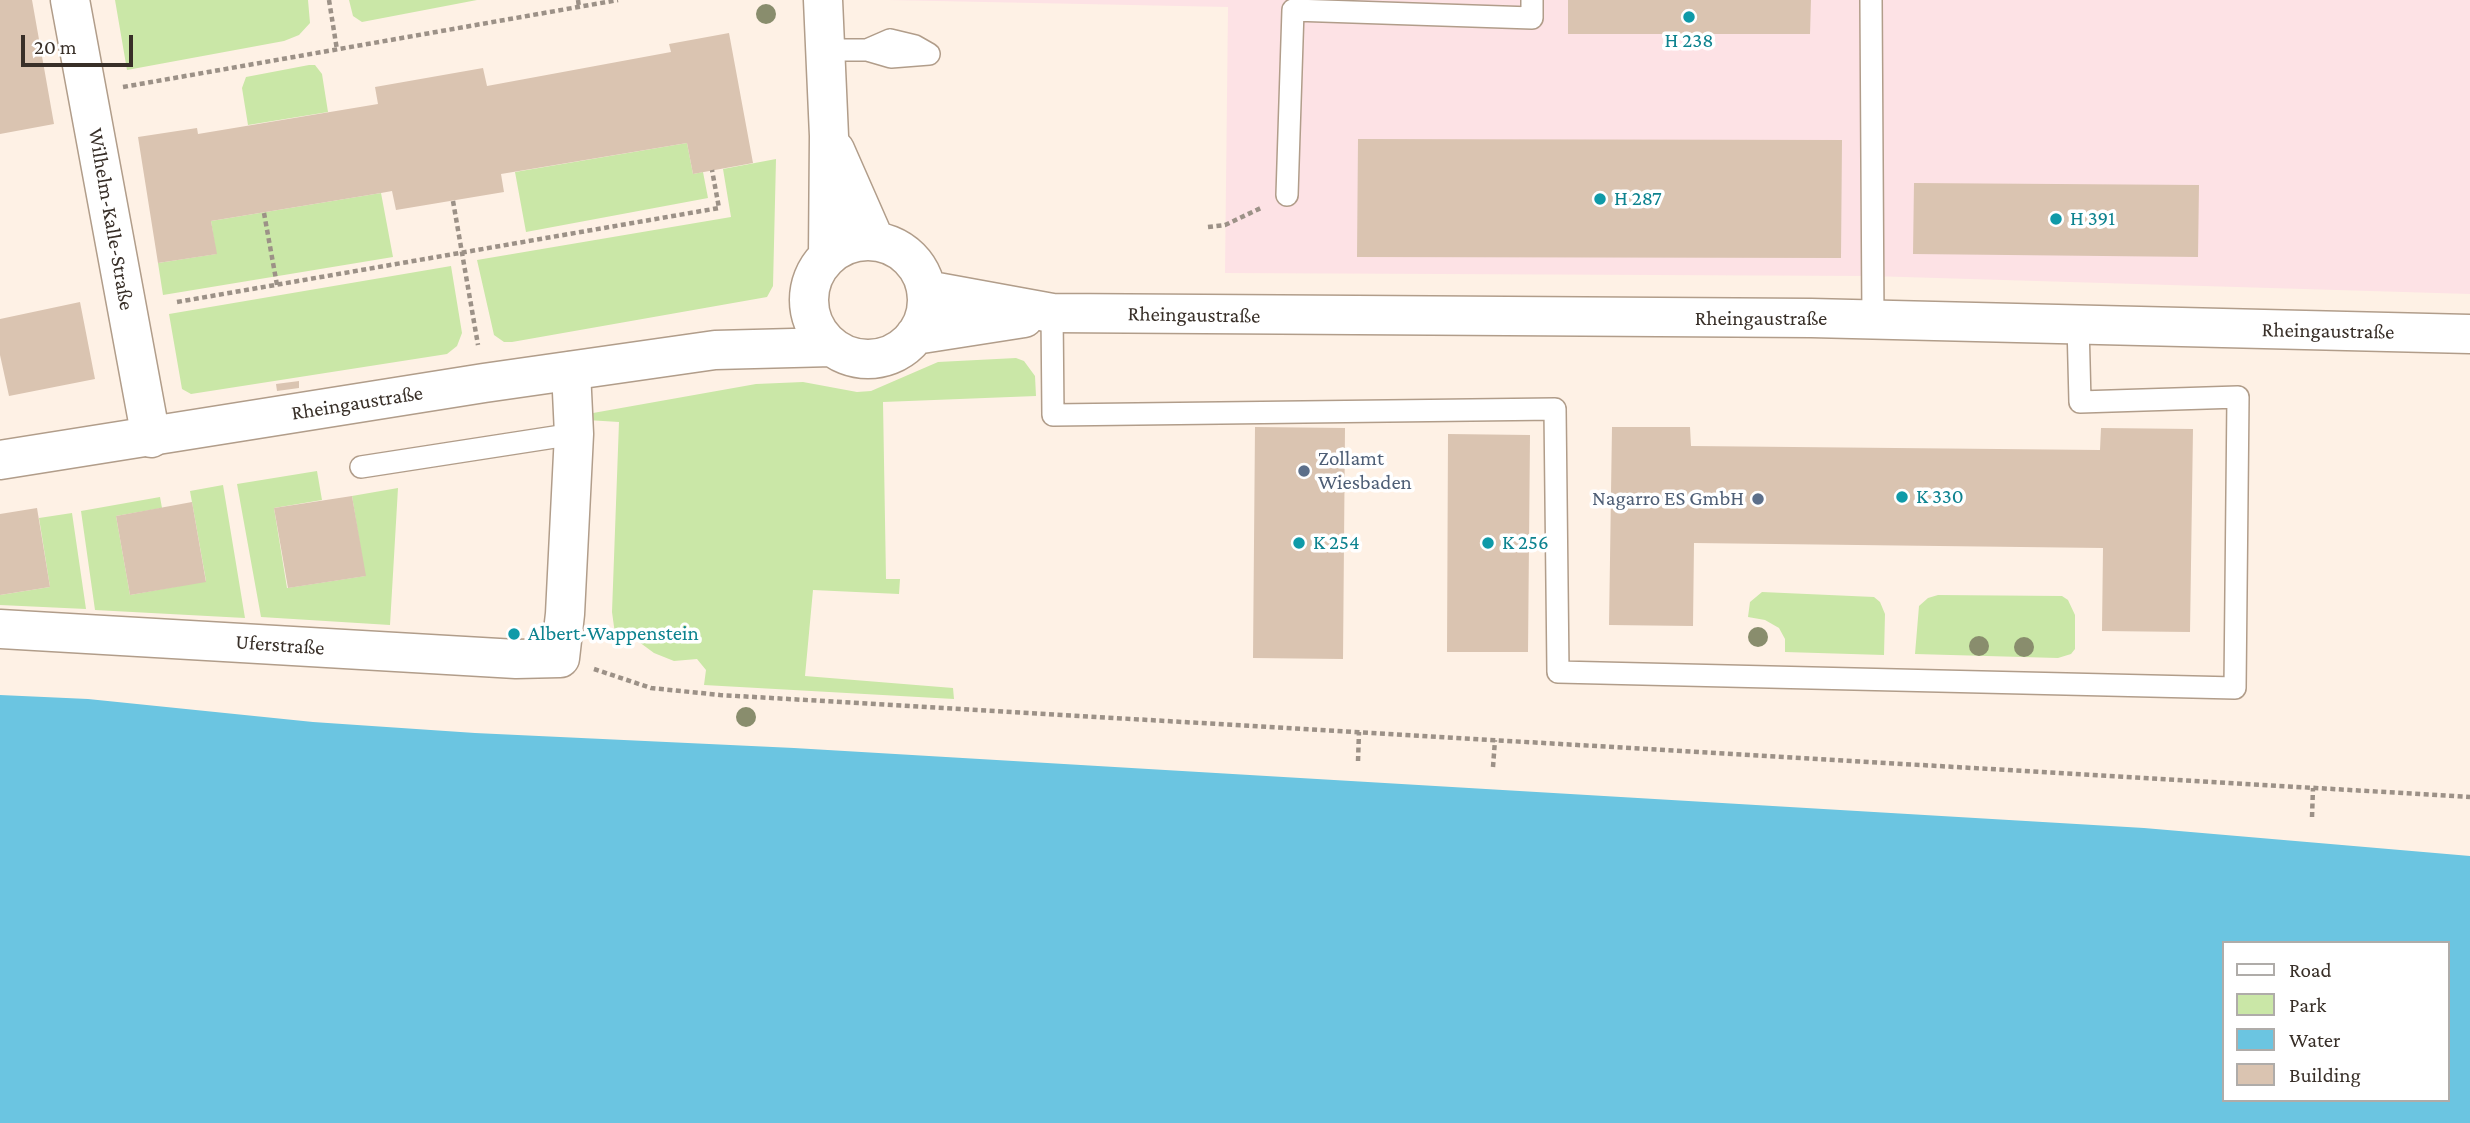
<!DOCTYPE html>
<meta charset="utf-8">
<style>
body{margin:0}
#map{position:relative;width:2470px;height:1123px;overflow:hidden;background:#fef1e5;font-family:"Crimson Pro",serif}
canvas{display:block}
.legend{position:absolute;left:2222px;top:941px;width:228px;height:161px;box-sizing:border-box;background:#fff;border:2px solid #afaca9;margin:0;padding:9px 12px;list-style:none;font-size:21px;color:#382f28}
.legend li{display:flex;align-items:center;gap:14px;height:35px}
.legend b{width:35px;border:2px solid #afaca9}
.scale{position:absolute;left:21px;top:35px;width:112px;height:32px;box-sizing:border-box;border:4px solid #382f28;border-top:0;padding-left:9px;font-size:21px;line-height:24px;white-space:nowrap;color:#382f28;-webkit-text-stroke:5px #fff;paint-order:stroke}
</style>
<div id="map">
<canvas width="2470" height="1123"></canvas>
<ul class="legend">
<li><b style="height:9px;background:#fff"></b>Road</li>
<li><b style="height:19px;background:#cae7a7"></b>Park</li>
<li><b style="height:19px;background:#6bc5e1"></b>Water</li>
<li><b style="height:19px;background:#dac4b1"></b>Building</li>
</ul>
<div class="scale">20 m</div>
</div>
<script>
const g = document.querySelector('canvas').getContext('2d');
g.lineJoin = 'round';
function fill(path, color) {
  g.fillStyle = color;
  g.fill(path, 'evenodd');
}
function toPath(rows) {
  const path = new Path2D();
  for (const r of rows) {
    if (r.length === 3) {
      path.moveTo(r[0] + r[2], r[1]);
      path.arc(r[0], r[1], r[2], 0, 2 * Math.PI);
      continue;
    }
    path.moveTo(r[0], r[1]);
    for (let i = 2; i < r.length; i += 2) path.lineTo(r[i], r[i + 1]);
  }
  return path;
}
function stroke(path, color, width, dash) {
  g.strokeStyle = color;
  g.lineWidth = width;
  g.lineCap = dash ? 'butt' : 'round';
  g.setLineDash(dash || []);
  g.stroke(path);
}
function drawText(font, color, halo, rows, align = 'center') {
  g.font = font + ' "Crimson Pro",serif';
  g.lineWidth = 7;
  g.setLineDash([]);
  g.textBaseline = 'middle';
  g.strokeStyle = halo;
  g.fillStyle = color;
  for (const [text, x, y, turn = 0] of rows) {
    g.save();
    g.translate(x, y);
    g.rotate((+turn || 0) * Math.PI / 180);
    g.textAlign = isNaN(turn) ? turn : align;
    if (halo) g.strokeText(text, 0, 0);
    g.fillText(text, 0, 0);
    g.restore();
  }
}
fill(toPath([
 [888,0,2470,0,2470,294,1870,276,1225,273,1228,7]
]), '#fde2e5');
fill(toPath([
 [115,0,308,0,310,23,299,35,284,41,127,70],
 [349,0,477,0,362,22,353,16],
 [309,65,315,65,322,74,328,112,248,125,242,88,246,77],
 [687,143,693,174,703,172,708,198,526,232,515,172],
 [776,159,773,286,767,297,512,342,504,342,494,335,477,260,731,217,723,169],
 [381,193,393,257,163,295,158,263,216,254,211,221],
 [451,266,462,333,457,346,447,354,191,394,182,389,169,314],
 [1016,358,1024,361,1035,376,1036,396,883,402,886,579,900,579,899,594,813,590,805,676,953,688,954,699,704,685,706,670,697,659,674,661,654,653,635,639,622,638,615,634,612,612,619,422,587,420,593,413,756,384,803,382,857,392,871,391,938,362],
 [317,471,322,500,274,508,287,588,365,576,352,496,398,488,390,625,261,617,237,484],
 [223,485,245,618,95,610,81,511,160,497,162,508,116,516,130,595,206,581,190,491],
 [72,513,86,609,0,605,0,595,50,587,39,518],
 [1762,592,1874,597,1880,602,1885,614,1884,655,1785,652,1785,639,1779,628,1765,620,1748,617,1750,602],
 [1938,595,2062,596,2068,600,2075,615,2075,649,2071,654,2058,658,1915,654,1919,606,1928,598]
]), '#cae7a7');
fill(toPath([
 [0,695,88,699,313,722,475,733,794,748,2144,828,2470,856,2470,1123,0,1123],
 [2223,943,2447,943,2447,1100,2223,1100]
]), '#6bc5e1');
fill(toPath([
 [0,0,32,0,54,124,0,134],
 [1568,0,1811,0,1810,34,1568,34],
 [729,33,753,163,693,174,687,143,501,174,504,192,396,210,392,191,381,193,211,221,217,254,158,263,138,137,197,128,198,134,378,104,375,87,483,68,487,86,671,52,669,44],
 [1358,139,1842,140,1841,258,1357,257],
 [1914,183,2199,185,2198,257,1913,254],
 [80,302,95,379,9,396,0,355,0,319],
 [299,381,299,388,277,391,276,384],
 [1255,427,1345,428,1343,659,1253,658],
 [1612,427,1690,427,1691,446,2100,450,2101,428,2193,429,2190,632,2102,631,2103,548,1694,543,1693,626,1609,625],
 [1448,434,1530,435,1528,652,1447,652],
 [352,496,366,576,288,588,274,508],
 [192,502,206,582,130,595,116,516],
 [37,508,50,587,0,595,0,514]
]), '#dac4b1');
const lane = toPath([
 [1871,0,1873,320],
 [890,40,915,46,929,54,891,57,867,50,890,40],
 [825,50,867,50],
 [1287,195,1293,10,1532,18,1532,0],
 [1052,313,1053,415,1555,409,1558,672,2235,688,2238,397,2080,402,2078,324],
 [361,467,574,434]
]);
const street = toPath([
 [70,0,151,438],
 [0,629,516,659,560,658,565,614,574,434,571,371]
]);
const secondary = toPath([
 [823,0,829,136,828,256],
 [835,150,875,241],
 [868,300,59],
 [926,290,1052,313,1811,318,2470,334],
 [915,335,1024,318],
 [0,460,484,383,715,350,832,347]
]);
stroke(lane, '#b19d8a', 24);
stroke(street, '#b19d8a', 41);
stroke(secondary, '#b19d8a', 41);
stroke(toPath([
 [329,0,337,50],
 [578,0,579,7],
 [123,87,618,0],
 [453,201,478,345],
 [264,213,277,285],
 [1208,227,1225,225,1263,207],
 [177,302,719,208,712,170],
 [594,669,651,688,720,695,2470,797],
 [1358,761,1359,732],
 [1493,767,1495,740],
 [2312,817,2313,788]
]), '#9c9187', 4.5, [5, 3.5]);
stroke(lane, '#fff', 21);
stroke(street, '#fff', 38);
stroke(secondary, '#fff', 38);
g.fillStyle = '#898d6d';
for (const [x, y] of [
 [766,14],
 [1758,637],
 [1979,646],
 [2024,647],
 [746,717]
]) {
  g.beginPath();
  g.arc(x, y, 10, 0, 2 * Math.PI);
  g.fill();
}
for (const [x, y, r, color] of [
 [1689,17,7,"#0f9aa8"],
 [1600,199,7,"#0f9aa8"],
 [2056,219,7,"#0f9aa8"],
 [1304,471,7,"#5c6f8a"],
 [1902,497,7,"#0f9aa8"],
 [1758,499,7,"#5c6f8a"],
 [1299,543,7,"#0f9aa8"],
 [1488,543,7,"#0f9aa8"],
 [514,634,7,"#0f9aa8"]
]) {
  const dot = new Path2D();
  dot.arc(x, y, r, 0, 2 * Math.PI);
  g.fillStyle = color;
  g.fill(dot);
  stroke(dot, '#fff', 2.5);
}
drawText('21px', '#0d838f', '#fff', [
 ["H 238",1689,41,"center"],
 ["H 287",1614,199],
 ["H 391",2070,219],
 ["K 330",1916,497],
 ["K 254",1313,543],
 ["K 256",1502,543],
 ["Albert-Wappenstein",528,634]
], 'left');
drawText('21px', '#382f28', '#fff', [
 ["Wilhelm-Kalle-Straße",111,219,80],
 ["Rheingaustraße",1194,315,1],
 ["Rheingaustraße",1761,319],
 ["Rheingaustraße",2328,331,1],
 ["Rheingaustraße",357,403,-9],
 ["Uferstraße",280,645,4]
]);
drawText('21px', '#4e5e75', '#fff', [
 ["Zollamt",1318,459],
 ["Wiesbaden",1318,483],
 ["Nagarro ES GmbH",1744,499,"right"]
], 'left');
</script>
